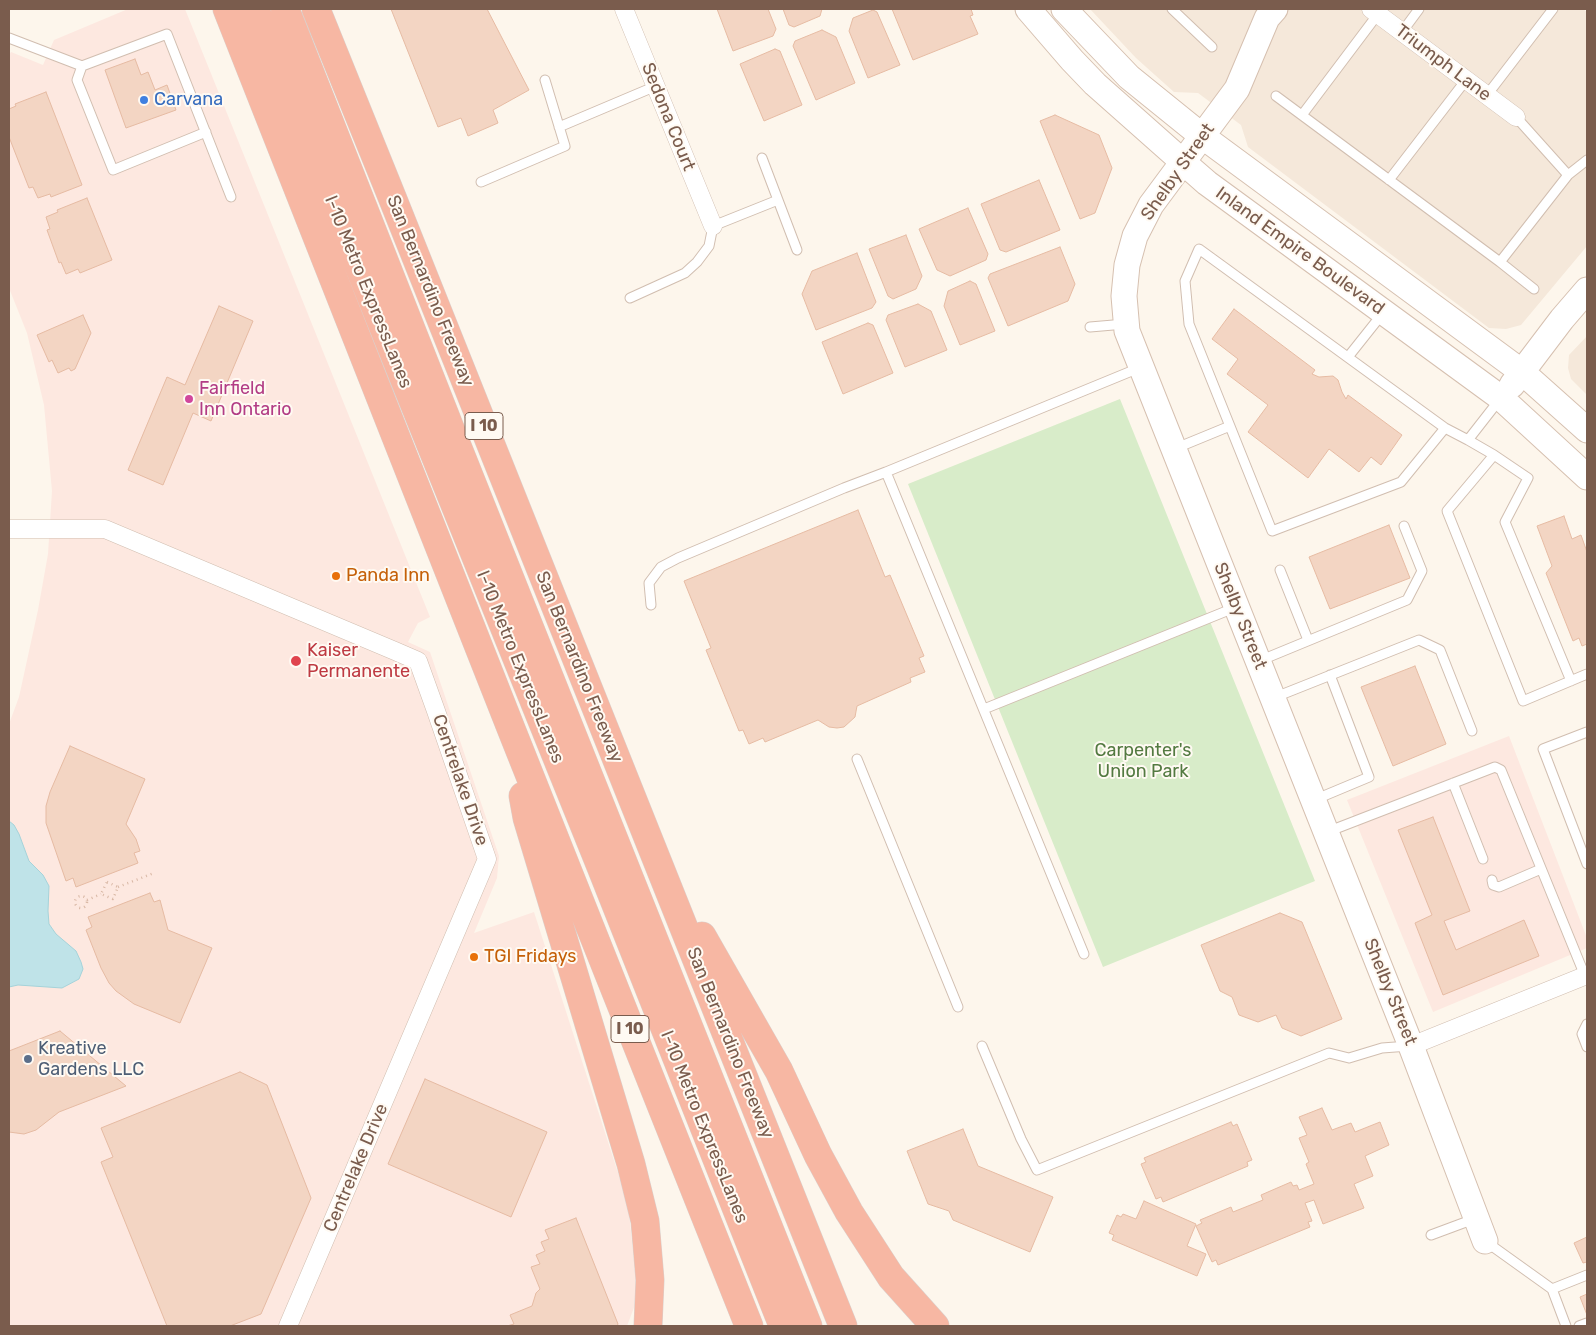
<!DOCTYPE html>
<style>
body{margin:0}
#map{position:relative;width:1596px;height:1335px;overflow:hidden;background:#fdf6ec;font-family:Rubik,sans-serif}
canvas{display:block}
.frame{position:absolute;inset:0;border:10px solid #7a5c4d;pointer-events:none}
</style>
<div id="map">
<canvas width="1596" height="1335"></canvas>
<div class="frame"></div>
</div>
<script>
const g = document.querySelector('canvas').getContext('2d');
g.lineJoin = 'round';
function fill(path, color) {
  g.fillStyle = color;
  g.fill(path, 'evenodd');
}
function toPath(rows) {
  const path = new Path2D();
  for (const r of rows) {
    if (r.length === 3) {
      path.moveTo(r[0] + r[2], r[1]);
      path.arc(r[0], r[1], r[2], 0, 2 * Math.PI);
      continue;
    }
    path.moveTo(r[0], r[1]);
    for (let i = 2; i < r.length; i += 2) path.lineTo(r[i], r[i + 1]);
  }
  return path;
}
function stroke(path, color, width, dash) {
  g.strokeStyle = color;
  g.lineWidth = width;
  g.lineCap = dash ? 'butt' : 'round';
  g.setLineDash(dash || []);
  g.stroke(path);
}
function drawText(font, color, halo, rows, align = 'center') {
  g.font = font + ' Rubik,sans-serif';
  g.lineWidth = 4;
  g.setLineDash([]);
  g.textBaseline = 'middle';
  g.strokeStyle = halo;
  g.fillStyle = color;
  for (const [text, x, y, turn = 0] of rows) {
    g.save();
    g.translate(x, y);
    g.rotate((+turn || 0) * Math.PI / 180);
    g.textAlign = isNaN(turn) ? turn : align;
    if (halo) g.strokeText(text, 0, 0);
    g.fillText(text, 0, 0);
    g.restore();
  }
}
fill(toPath([
 [1090,9,1583,9,1587,12,1587,246,1521,325,1506,329,1489,328,1248,147,1241,125,1198,93,1174,92,1136,58],
 [1587,336,1587,395,1571,379,1568,368,1569,355]
]), '#f5e8da');
fill(toPath([
 [128,9,185,9,430,617,418,623,408,642,430,652,499,856,497,878,474,933,534,912,628,1204,638,1297,627,1326,9,1326,9,724,19,697,38,610,48,554,52,491,44,405,27,333,9,288,9,55,11,52,43,65,54,40],
 [1509,736,1587,938,1587,948,1433,1012,1347,800]
]), '#fde8e0');
fill(toPath([
 [1120,399,1315,881,1103,967,908,484]
]), '#d8ecc9');
const water = toPath([
 [9,821,14,825,19,834,29,861,43,875,49,886,48,911,49,924,56,934,76,951,81,962,83,969,79,979,62,988,18,985,9,987,9,821]
]);
fill(water, '#bfe3e8');
stroke(water, '#a5d3da', 1);
const building = toPath([
 [391,9,487,9,529,90,493,110,498,123,468,136,461,118,438,127,391,9],
 [717,9,768,9,776,29,773,36,733,51,717,9],
 [783,9,822,9,820,16,794,27,789,25,783,9],
 [892,9,971,9,973,15,970,16,978,34,913,60,892,9],
 [873,10,877,12,900,65,868,78,849,31,853,18,873,10],
 [822,30,836,37,855,83,816,100,793,46,795,41,822,30],
 [775,49,780,51,802,105,764,121,740,64,775,49],
 [135,59,141,75,148,72,155,90,167,85,176,110,126,128,105,70,135,59],
 [46,92,82,185,51,197,50,194,38,198,33,187,29,188,9,137,9,109,16,106,15,104,46,92],
 [1055,115,1099,135,1112,168,1095,213,1080,219,1040,121,1055,115],
 [1039,180,1060,230,1006,252,1000,250,981,204,1039,180],
 [87,198,112,260,80,273,78,269,66,274,61,262,59,263,47,230,50,229,46,217,58,212,57,210,87,198],
 [968,208,988,254,986,260,950,276,937,270,919,229,968,208],
 [906,235,922,276,916,289,893,299,888,296,869,249,906,235],
 [1060,247,1075,284,1068,301,1008,326,988,278,990,274,1060,247],
 [857,253,876,302,872,308,816,330,802,294,812,271,857,253],
 [970,281,976,284,995,331,960,345,944,306,948,291,970,281],
 [918,304,931,311,947,350,905,367,886,320,888,315,918,304],
 [219,306,253,321,211,421,193,413,163,485,128,470,167,377,185,385,219,306],
 [1234,309,1315,370,1312,374,1319,377,1333,376,1338,380,1342,392,1346,399,1348,395,1402,435,1381,465,1371,457,1359,472,1329,449,1308,478,1248,432,1268,405,1227,374,1238,359,1212,339,1234,309],
 [83,315,91,333,75,369,71,371,69,368,58,373,52,360,49,362,37,335,83,315],
 [868,323,873,325,893,373,843,394,822,342,868,323],
 [858,510,885,577,890,575,924,656,919,658,925,672,910,678,911,682,857,706,855,717,844,727,837,728,829,727,818,720,765,742,763,738,749,744,743,730,739,731,706,650,711,648,684,581,858,510],
 [1564,516,1572,539,1581,535,1587,552,1587,644,1582,646,1579,638,1573,641,1546,573,1552,566,1537,526,1564,516],
 [1389,525,1410,578,1330,609,1309,557,1389,525],
 [1415,666,1446,744,1393,766,1361,687,1415,666],
 [70,746,145,779,126,824,136,839,140,851,134,853,138,863,76,887,73,878,66,881,46,823,46,806,50,792,70,746],
 [1433,817,1470,911,1444,921,1456,950,1524,920,1539,956,1443,995,1415,923,1432,915,1398,830,1433,817],
 [150,893,154,902,160,900,168,930,212,948,180,1023,134,1004,116,991,109,983,101,968,86,930,92,927,88,917,150,893],
 [1280,913,1302,922,1342,1019,1301,1036,1282,1028,1276,1015,1258,1022,1239,1015,1232,997,1220,991,1201,945,1280,913],
 [60,1031,126,1086,59,1112,36,1130,24,1134,9,1132,9,1051,60,1031],
 [240,1072,267,1085,311,1198,261,1314,230,1326,167,1326,101,1162,113,1157,101,1128,240,1072],
 [425,1079,547,1132,511,1217,388,1164,425,1079],
 [1322,1108,1332,1130,1351,1123,1355,1132,1380,1122,1389,1145,1365,1156,1373,1176,1354,1184,1364,1208,1323,1224,1314,1200,1305,1203,1312,1221,1308,1222,1310,1227,1218,1265,1216,1260,1212,1262,1196,1226,1202,1223,1200,1220,1231,1207,1233,1212,1263,1200,1261,1195,1291,1182,1293,1186,1297,1185,1299,1190,1314,1184,1306,1164,1309,1162,1299,1138,1307,1135,1299,1117,1322,1108],
 [1231,1122,1233,1126,1237,1124,1252,1160,1247,1162,1248,1166,1163,1202,1161,1197,1156,1199,1141,1164,1146,1162,1144,1158,1231,1122],
 [963,1129,978,1166,1053,1197,1030,1252,953,1220,949,1211,928,1204,907,1151,963,1129],
 [1144,1201,1196,1224,1187,1246,1206,1254,1197,1276,1112,1240,1114,1235,1109,1233,1117,1215,1121,1217,1123,1214,1136,1219,1144,1201],
 [576,1218,618,1324,617,1326,507,1326,514,1324,510,1315,532,1306,536,1293,540,1289,531,1267,540,1264,536,1255,545,1251,541,1242,549,1239,545,1230,576,1218],
 [1587,1237,1587,1262,1583,1263,1574,1243,1587,1237],
 [1587,1294,1587,1315,1580,1297,1587,1294]
]);
fill(building, '#f3d5c3');
stroke(building, '#e6bba3', 1);
const lane = toPath([
 [1172,9,1212,47],
 [1402,32,1419,9],
 [9,38,82,66,167,34,231,197],
 [82,66,77,80,113,170,206,132],
 [1487,95,1553,9],
 [1276,96,1500,262,1534,289],
 [1302,115,1378,14],
 [1516,117,1568,175],
 [559,127,656,86],
 [762,158,797,250],
 [1389,180,1466,80],
 [481,182,565,146,545,80],
 [1500,262,1568,175,1587,160],
 [630,298,685,273,697,262,709,246,713,226,778,200],
 [1090,327,1125,324],
 [1348,357,1383,313],
 [1500,399,1468,440,1494,455,1447,511,1523,701,1587,674],
 [1445,428,1401,482,1272,531,1189,324,1185,281,1199,249,1445,428,1468,440],
 [1174,449,1230,426],
 [1494,455,1528,478,1505,522,1571,681],
 [1280,570,1308,640],
 [651,605,649,583,661,567,678,558,844,488,886,472],
 [1259,661,1407,600,1422,571,1404,526],
 [1273,698,1419,640,1440,650,1472,731],
 [984,709,1234,608],
 [1587,732,1543,749,1587,864],
 [857,759,958,1007],
 [1453,783,1483,859],
 [1314,800,1369,777,1330,675],
 [1327,832,1495,767,1501,770,1585,976],
 [1492,880,1493,885,1499,887,1541,869],
 [1084,954,886,472,1139,368],
 [1587,1024,1582,1034,1587,1047],
 [982,1046,1021,1139,1037,1170,1329,1053,1349,1058,1382,1048,1409,1046],
 [1431,1235,1474,1219],
 [1485,1241,1552,1289],
 [1566,1326,1552,1289,1587,1275],
 [1579,1326,1587,1323]
]);
const street = toPath([
 [624,9,713,226],
 [1371,9,1516,117],
 [9,529,105,529,395,651,418,661,436,711,487,859,288,1326],
 [1411,1046,1587,975]
]);
const secondary = toPath([
 [1028,9,1072,60,1095,84,1183,162,1207,183,1501,398,1587,477],
 [1064,9,1129,77,1202,136,1522,372,1587,430],
 [1275,9,1267,18,1237,89,1151,205,1135,236,1127,265,1124,296,1127,331,1411,1046,1485,1241],
 [1512,385,1562,319,1587,290]
]);
const highway = toPath([
 [227,9,512,731,749,1326],
 [255,9,601,867,783,1326],
 [285,9,452,433,808,1326],
 [316,9,392,197,843,1326],
 [523,796,527,818,631,1164,645,1221,650,1280,648,1326],
 [702,936,779,1071,818,1155,849,1212,891,1277,935,1326]
]);
stroke(lane, '#d1beb0', 11);
stroke(street, '#d1beb0', 19);
stroke(secondary, '#d6c0b0', 27);
stroke(highway, '#dad1cd', 29);
stroke(toPath([
 [107,882,118,887,113,899,101,894,107,882],
 [118,887,154,873],
 [81,902,6],
 [87,900,101,894]
]), '#d9b8a5', 2.5, [1, 4]);
stroke(lane, '#fff', 9);
stroke(street, '#fff', 18);
stroke(secondary, '#fff', 25);
stroke(highway, '#f7b7a3', 28);
for (const [x, y, r, color] of [
 [144,100,5,"#3f7fe0"],
 [189,399,5,"#d1479c"],
 [336,576,5,"#e8710a"],
 [296,661,6,"#e0444e"],
 [474,957,5,"#e8710a"],
 [28,1059,5,"#5c6f8a"]
]) {
  const dot = new Path2D();
  dot.arc(x, y, r, 0, 2 * Math.PI);
  g.fillStyle = color;
  g.fill(dot);
  stroke(dot, '#fffaf3', 2);
}
for (const [x, y, w] of [
 [484,426,38],
 [630,1029,38]
]) {
  const box = new Path2D();
  box.roundRect(x - w / 2, y - 13.5, w, 27, 4);
  g.fillStyle = '#fffaf3';
  g.fill(box);
  stroke(box, '#7a5c4d', 1);
}
drawText('bold 16px', '#7a5c4d', null, [
 ["I 10",484,426],
 ["I 10",630,1029]
]);
drawText('18px', '#7a5c4d', '#fffaf3', [
 ["Triumph Lane",1443,63,37],
 ["Sedona Court",668,117,68],
 ["Shelby Street",1178,172,-55],
 ["Inland Empire Boulevard",1300,251,36],
 ["San Bernardino Freeway",430,291,68],
 ["I-10 Metro ExpressLanes",368,292,68],
 ["Shelby Street",1240,616,68],
 ["I-10 Metro ExpressLanes",520,667,68],
 ["San Bernardino Freeway",579,667,68],
 ["Centrelake Drive",460,780,71],
 ["Shelby Street",1390,992,68],
 ["San Bernardino Freeway",730,1043,68],
 ["I-10 Metro ExpressLanes",704,1127,68],
 ["Centrelake Drive",356,1168,-67]
]);
drawText('18px', '#366cbe', '#fffaf3', [
 ["Carvana",154,100]
], 'left');
drawText('18px', '#b23c85', '#fffaf3', [
 ["Fairfield",199,389],
 ["Inn Ontario",199,410]
], 'left');
drawText('18px', '#c56008', '#fffaf3', [
 ["Panda Inn",346,576],
 ["TGI Fridays",484,957]
], 'left');
drawText('18px', '#be3a42', '#fffaf3', [
 ["Kaiser",307,651],
 ["Permanente",307,672]
], 'left');
drawText('18px', '#537a41', '#fffaf3', [
 ["Carpenter's",1143,751],
 ["Union Park",1143,772]
]);
drawText('18px', '#4e5e75', '#fffaf3', [
 ["Kreative",38,1049],
 ["Gardens LLC",38,1070]
], 'left');
</script>
